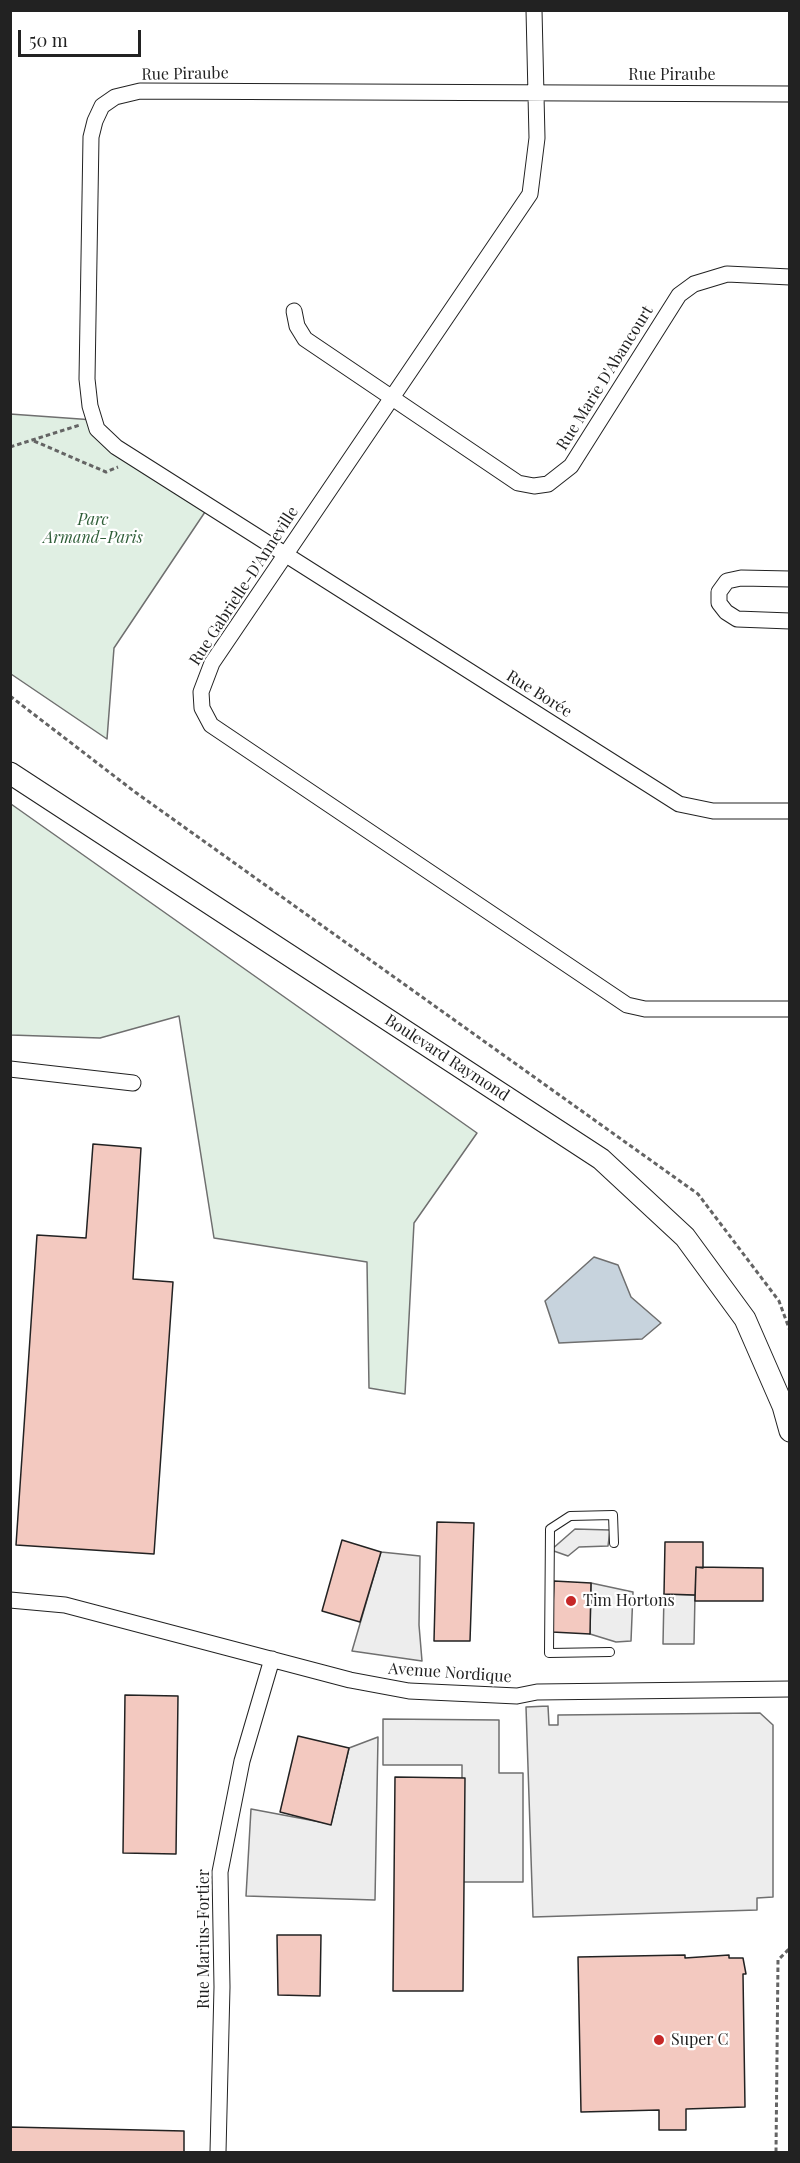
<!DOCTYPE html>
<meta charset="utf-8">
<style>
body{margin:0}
#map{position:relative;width:800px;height:2163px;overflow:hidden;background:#fff;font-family:"Playfair Display",serif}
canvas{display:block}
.frame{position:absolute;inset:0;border:12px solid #222;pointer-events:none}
.scale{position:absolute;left:18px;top:30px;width:123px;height:27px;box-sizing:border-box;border:3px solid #222;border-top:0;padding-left:8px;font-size:18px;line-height:21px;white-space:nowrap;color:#222;-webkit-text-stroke:4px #fff;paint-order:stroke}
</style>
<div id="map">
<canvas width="800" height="2163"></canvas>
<div class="frame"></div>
<div class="scale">50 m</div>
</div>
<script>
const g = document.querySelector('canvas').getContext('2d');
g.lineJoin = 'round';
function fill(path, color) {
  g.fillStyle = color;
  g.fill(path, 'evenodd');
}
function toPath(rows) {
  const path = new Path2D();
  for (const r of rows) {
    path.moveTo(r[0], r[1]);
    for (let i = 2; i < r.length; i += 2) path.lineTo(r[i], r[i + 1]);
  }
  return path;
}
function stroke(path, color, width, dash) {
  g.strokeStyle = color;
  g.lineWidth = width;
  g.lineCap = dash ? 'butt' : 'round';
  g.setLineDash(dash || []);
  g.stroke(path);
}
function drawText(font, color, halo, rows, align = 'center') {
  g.font = font + ' "Playfair Display",serif';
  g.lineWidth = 4.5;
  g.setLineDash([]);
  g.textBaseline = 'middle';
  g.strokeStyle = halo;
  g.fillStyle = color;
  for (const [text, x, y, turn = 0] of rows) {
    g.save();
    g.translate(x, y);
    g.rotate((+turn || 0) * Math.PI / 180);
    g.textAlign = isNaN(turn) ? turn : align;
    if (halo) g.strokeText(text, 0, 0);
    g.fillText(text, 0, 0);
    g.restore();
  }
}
const green = toPath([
 [10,414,94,420,97,429,209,506,114,648,107,739,11,674,10,414],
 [11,804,477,1133,414,1223,405,1394,369,1388,367,1262,214,1238,179,1016,100,1038,11,1035,11,804]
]);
fill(green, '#e0efe3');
stroke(green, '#6f6f6f', 1.5);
const parking = toPath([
 [575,1529,610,1530,608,1546,579,1547,568,1556,551,1550,575,1529],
 [381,1552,420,1556,419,1625,422,1661,352,1651,381,1552],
 [591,1583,633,1592,631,1641,616,1642,590,1634,591,1583],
 [664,1594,695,1595,694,1644,663,1644,664,1594],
 [548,1706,549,1725,558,1725,558,1715,760,1713,773,1725,773,1897,757,1898,757,1910,533,1917,526,1707,548,1706],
 [383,1719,499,1720,499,1773,523,1773,523,1882,462,1882,462,1765,383,1765,383,1719],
 [378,1737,375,1900,246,1896,251,1809,331,1824,349,1748,378,1737]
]);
fill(parking, '#ededed');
stroke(parking, '#6f6f6f', 1.5);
const water = toPath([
 [594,1257,618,1265,631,1297,661,1323,642,1339,559,1343,545,1301,594,1257]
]);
fill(water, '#c7d3dd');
stroke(water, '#6f6f6f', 1.5);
const building = toPath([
 [93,1144,141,1148,133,1279,173,1282,154,1554,16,1545,37,1235,86,1238,93,1144],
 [437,1522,474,1523,470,1641,434,1641,437,1522],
 [342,1540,381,1552,360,1622,322,1611,342,1540],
 [665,1542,703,1542,703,1568,696,1567,695,1595,664,1594,665,1542],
 [696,1567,763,1568,763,1601,695,1601,696,1567],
 [554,1581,591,1583,590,1634,552,1632,554,1581],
 [125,1695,178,1696,176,1854,123,1853,125,1695],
 [298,1736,349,1748,331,1825,280,1812,298,1736],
 [395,1777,465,1778,463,1991,393,1991,395,1777],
 [277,1935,321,1935,320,1996,278,1995,277,1935],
 [685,1955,685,1958,729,1955,729,1958,743,1958,746,1974,743,1974,745,2107,686,2109,686,2130,659,2130,659,2110,581,2112,578,1957,685,1955],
 [10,2127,184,2131,184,2152,10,2152,10,2127]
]);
fill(building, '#f3c9c0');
stroke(building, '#222', 1.5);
const lane = toPath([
 [610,1652,549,1653,550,1529,570,1516,613,1515,614,1543]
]);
const street = toPath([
 [534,10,537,138,530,194,212,663,201,692,202,708,211,725,627,1005,645,1009,790,1009],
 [790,94,140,91,115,97,102,106,95,121,91,137,87,379,90,406,97,429,116,447,679,804,713,811,790,811],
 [294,311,297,326,305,339,518,483,534,486,548,484,571,466,679,295,694,284,727,274,790,277],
 [790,579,741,578,727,581,719,592,719,603,726,612,737,619,790,621],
 [10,1069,133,1083],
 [10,1600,65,1605,350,1680,409,1691,517,1696,537,1692,790,1689],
 [218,2152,222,1987,220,1872,242,1761,272,1659]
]);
const secondary = toPath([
 [10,773,601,1159,685,1237,745,1319,783,1406,790,1431]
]);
stroke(lane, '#222', 10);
stroke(street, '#222', 17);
stroke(secondary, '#222', 23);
stroke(toPath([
 [34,441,106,472,118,467],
 [10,447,80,425],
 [10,696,135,792,698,1194,779,1301,790,1331],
 [776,2152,778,1960,790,1948]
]), '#646464', 3, [4.5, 3]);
stroke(lane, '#fff', 8);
stroke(street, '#fff', 15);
stroke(secondary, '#fff', 21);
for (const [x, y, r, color] of [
 [571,1601,6,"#c62828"],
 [659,2040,6,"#c62828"]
]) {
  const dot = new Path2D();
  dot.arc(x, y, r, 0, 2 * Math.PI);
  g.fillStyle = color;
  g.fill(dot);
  stroke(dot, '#fff', 2);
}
drawText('16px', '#222', '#fff', [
 ["Rue Piraube",185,74,-1],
 ["Rue Piraube",672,75],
 ["Rue Marie D'Abancourt",605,378,-58],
 ["Rue Gabrielle-D'Anneville",244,586,-57],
 ["Rue Borée",539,694,32],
 ["Boulevard Raymond",447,1058,33],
 ["Avenue Nordique",450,1673,4],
 ["Rue Marius-Fortier",204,1939,-90]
]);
drawText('italic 16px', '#2f5e38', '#fff', [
 ["Parc",93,520],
 ["Armand-Paris",93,538]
]);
drawText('16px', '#222', '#fff', [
 ["Tim Hortons",583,1601],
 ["Super C",671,2040]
], 'left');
</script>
